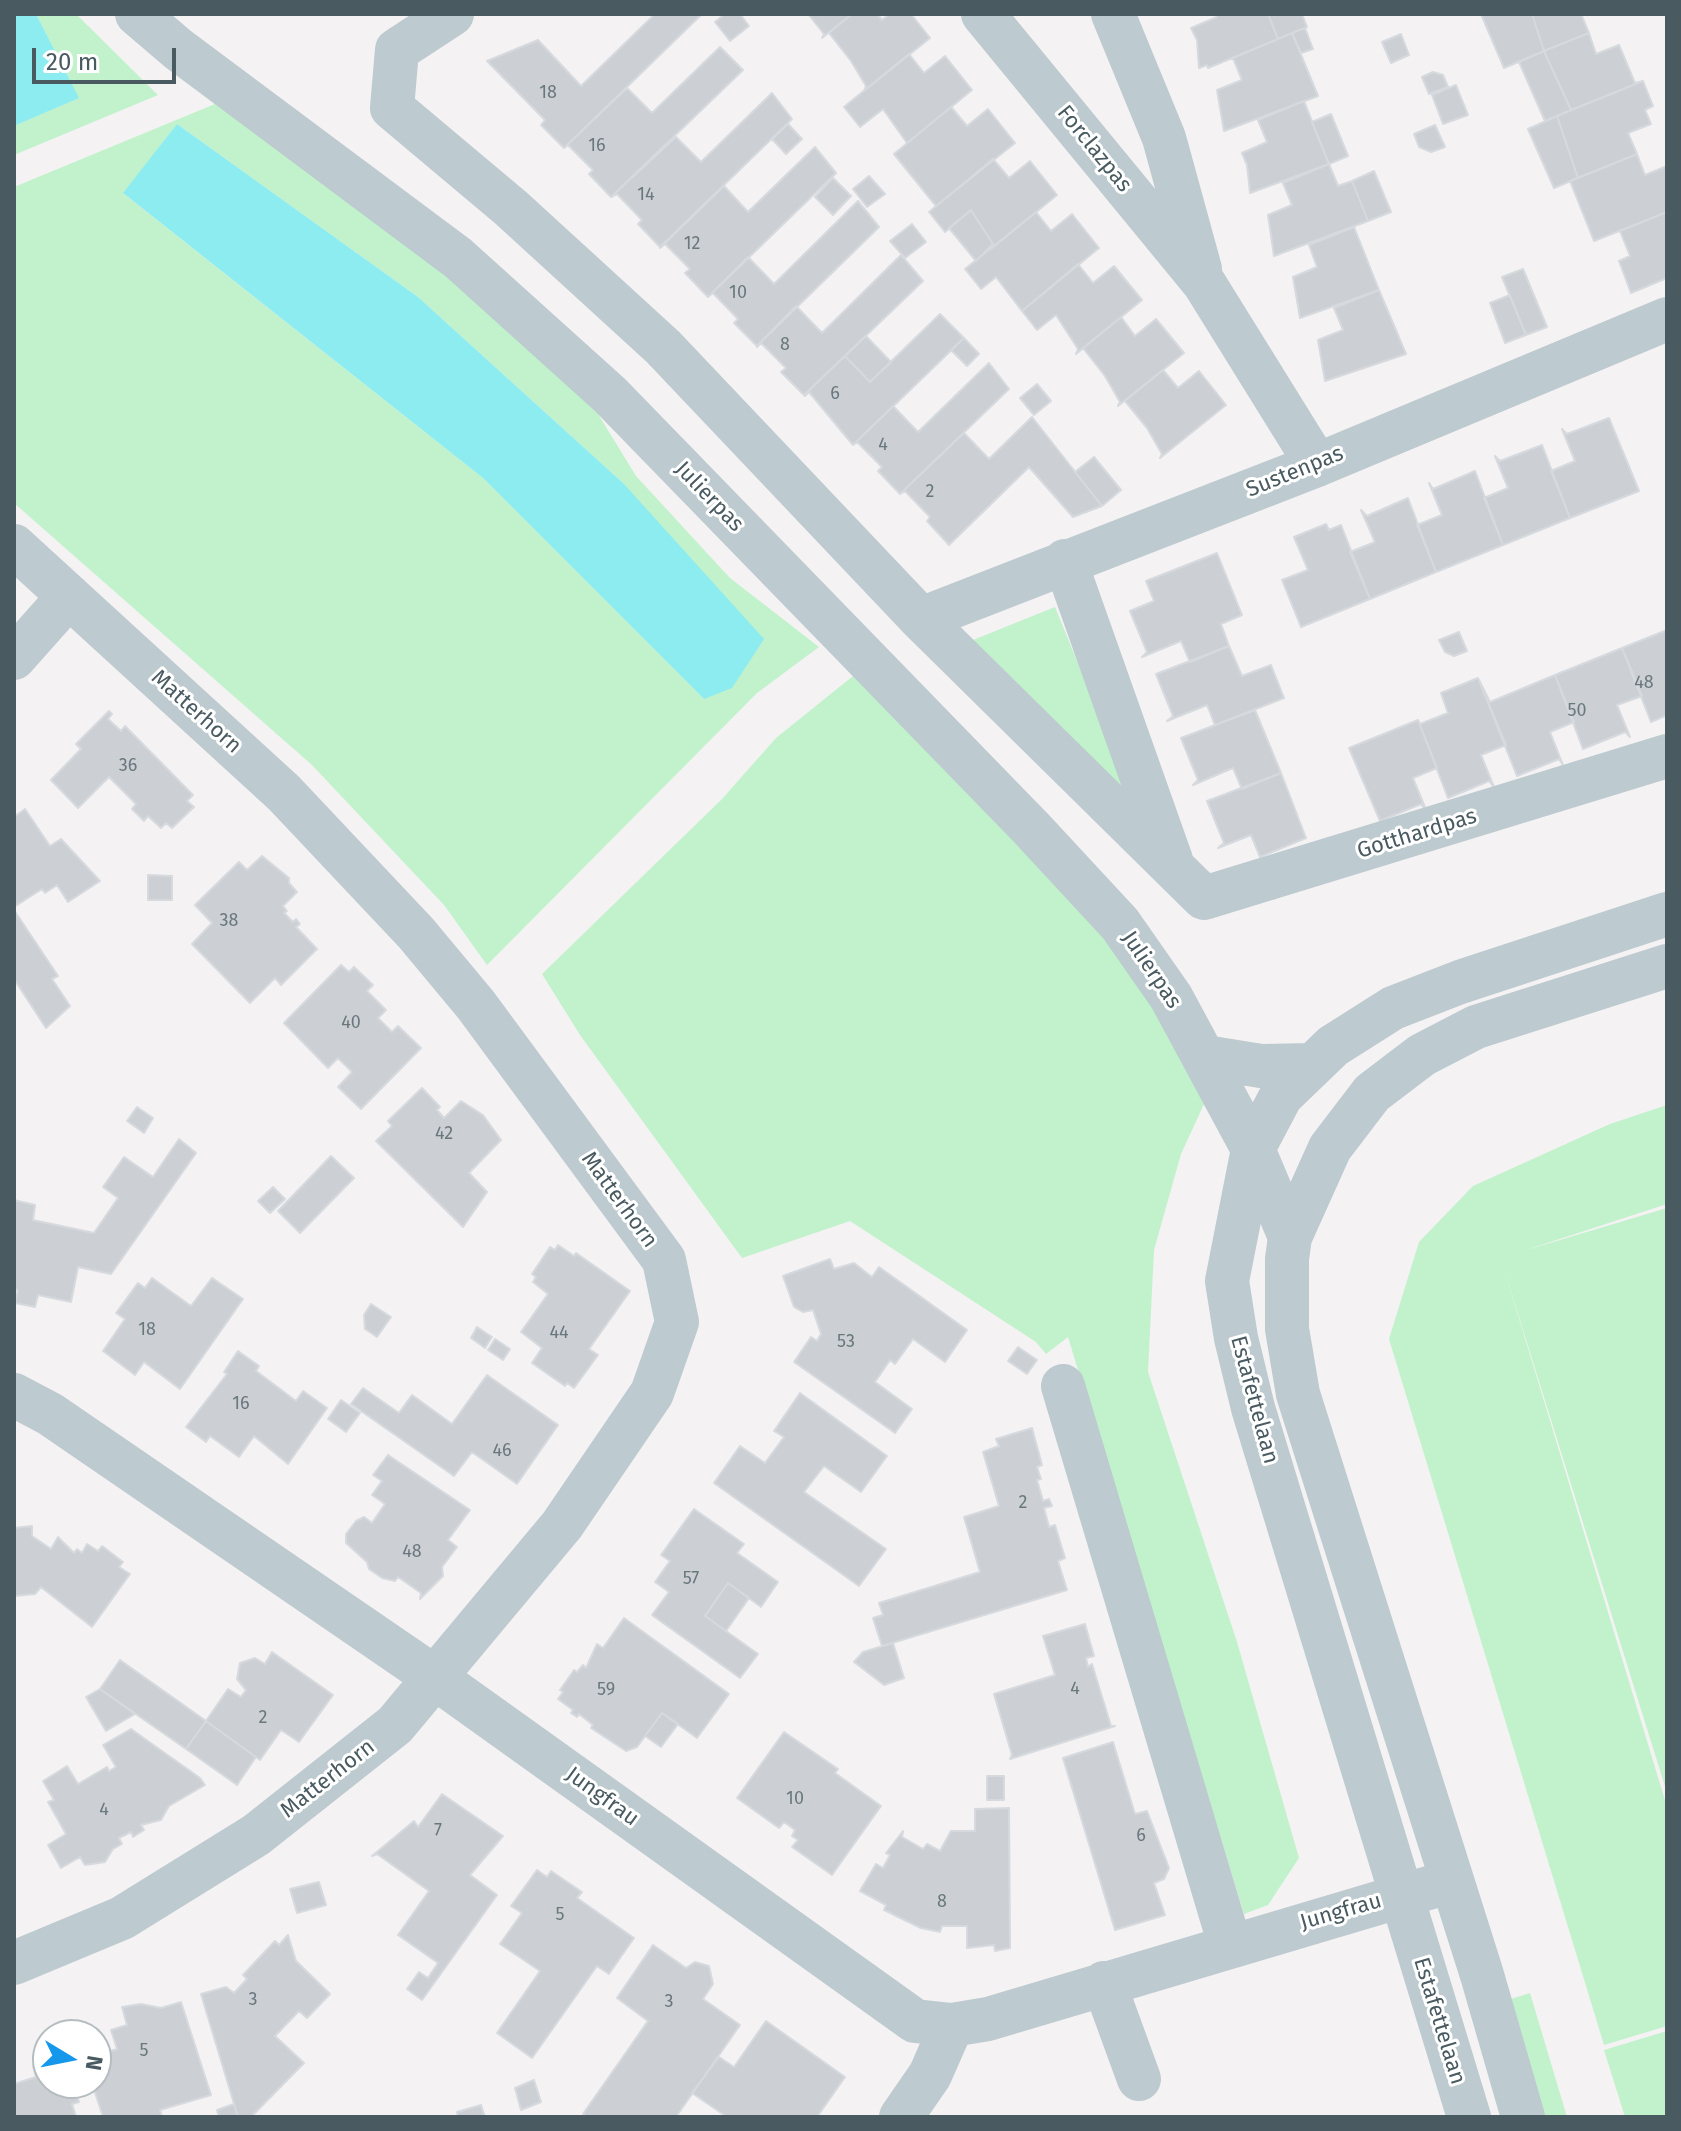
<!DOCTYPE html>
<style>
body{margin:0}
#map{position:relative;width:1681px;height:2131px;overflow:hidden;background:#f4f2f3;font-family:"Fira Sans",sans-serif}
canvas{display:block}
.frame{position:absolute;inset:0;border:16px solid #495a61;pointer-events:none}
.north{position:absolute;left:32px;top:2019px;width:80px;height:80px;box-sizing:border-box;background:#fff;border:2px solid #b6bdc0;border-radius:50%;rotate:100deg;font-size:22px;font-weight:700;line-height:32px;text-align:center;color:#495a61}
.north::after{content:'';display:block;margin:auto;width:28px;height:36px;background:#1597ec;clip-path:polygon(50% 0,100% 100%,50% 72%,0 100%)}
.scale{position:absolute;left:32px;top:48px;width:144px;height:36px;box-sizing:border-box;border:4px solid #495a61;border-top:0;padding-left:10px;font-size:24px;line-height:28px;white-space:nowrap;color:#495a61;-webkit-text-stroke:6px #fff;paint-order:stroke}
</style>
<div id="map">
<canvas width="1681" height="2131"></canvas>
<div class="frame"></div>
<div class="north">N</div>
<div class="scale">20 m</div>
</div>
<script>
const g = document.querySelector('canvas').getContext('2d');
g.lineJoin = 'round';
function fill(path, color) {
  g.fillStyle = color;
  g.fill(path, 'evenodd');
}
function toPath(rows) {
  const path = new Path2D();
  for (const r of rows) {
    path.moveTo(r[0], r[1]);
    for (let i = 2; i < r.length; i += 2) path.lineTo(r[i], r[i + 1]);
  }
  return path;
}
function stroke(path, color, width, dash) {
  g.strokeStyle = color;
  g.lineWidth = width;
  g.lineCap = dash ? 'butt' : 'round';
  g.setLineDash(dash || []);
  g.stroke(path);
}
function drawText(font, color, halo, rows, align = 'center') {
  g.font = font + ' "Fira Sans",sans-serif';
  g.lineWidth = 6;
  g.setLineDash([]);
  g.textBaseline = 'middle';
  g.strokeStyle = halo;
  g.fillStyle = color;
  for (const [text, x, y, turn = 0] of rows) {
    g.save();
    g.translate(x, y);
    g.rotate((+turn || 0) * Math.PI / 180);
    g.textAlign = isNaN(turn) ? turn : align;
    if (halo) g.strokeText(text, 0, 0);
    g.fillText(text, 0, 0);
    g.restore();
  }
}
fill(toPath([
 [36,14,76,14,158,95,14,155,14,126,78,98],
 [215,104,444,268,595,409,636,476,730,578,819,647,757,693,487,965,444,905,312,765,14,503,14,187],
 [177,124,418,297,623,483,704,699,483,478,124,194],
 [1055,607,1138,810,973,640],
 [853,676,1016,839,1117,950,1157,1010,1205,1102,1181,1154,1154,1250,1148,1372,1237,1642,1299,1858,1268,1905,1244,1914,1068,1337,1046,1354,1036,1342,850,1221,742,1258,580,1035,542,974,722,799,776,738],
 [1667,1105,1667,1204,1523,1251,1667,1208,1667,1793,1501,1259,1667,1807,1667,2026,1604,2045,1389,1339,1419,1242,1473,1186,1610,1124],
 [1530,1993,1567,2117,1539,2117,1504,2001],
 [1667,2031,1667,2117,1625,2117,1604,2050]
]), '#c1f2cc');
fill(toPath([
 [14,14,36,14,79,98,14,126],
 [177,124,418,297,623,483,764,639,732,688,704,699,483,478,123,193]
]), '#8decf0');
const building = toPath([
 [655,14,702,14,564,148,541,125,545,120,487,61,538,40,581,86,655,14],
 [725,14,740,14,749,26,730,41,715,22,725,14],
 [808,14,852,14,822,38,824,34,808,14],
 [852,14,877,14,882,20,890,14,911,14,930,38,864,91,866,86,851,61,829,33,852,14],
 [1216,14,1268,14,1278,39,1208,68,1207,65,1199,68,1197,40,1191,28,1217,17,1216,14],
 [1268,14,1302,14,1307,27,1278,39,1268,14],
 [1481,14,1532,14,1544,51,1504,68,1481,14],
 [1532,14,1581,14,1589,33,1544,51,1532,14],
 [1305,28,1313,49,1301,53,1292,33,1305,28],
 [1292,33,1318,96,1224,131,1217,90,1242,80,1233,58,1292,33],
 [1589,33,1596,54,1619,45,1635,83,1643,81,1571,110,1544,51,1589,33],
 [1401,34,1409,55,1391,63,1382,42,1401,34],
 [720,47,743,70,611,197,589,174,593,170,568,145,564,148,627,88,652,113,720,47],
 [1544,51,1571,110,1545,121,1519,62,1544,51],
 [909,54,924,73,945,56,972,90,907,143,883,109,860,127,844,107,909,54],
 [1433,72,1443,75,1448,87,1429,94,1422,77,1433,72],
 [1643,81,1653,106,1645,110,1651,124,1628,133,1637,154,1578,178,1557,116,1643,81],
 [1456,85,1468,115,1443,124,1432,95,1456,85],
 [772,93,792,119,660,247,638,224,642,220,617,194,611,197,676,137,701,162,772,93],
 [1304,101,1329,164,1250,193,1247,165,1242,153,1267,142,1258,120,1304,101],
 [951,107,967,126,988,109,1015,143,936,206,894,154,951,107],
 [1331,114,1348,156,1329,164,1312,122,1331,114],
 [1557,116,1578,178,1554,188,1528,129,1557,116],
 [788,124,802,139,786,154,772,139,788,124],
 [1435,125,1445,147,1431,152,1419,147,1414,134,1435,125],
 [815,147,836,173,708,297,685,273,690,269,665,244,660,248,724,186,748,212,815,147],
 [1637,154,1645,175,1667,166,1667,212,1594,241,1570,181,1637,154],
 [993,159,1009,178,1030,161,1057,195,991,249,993,244,971,210,945,232,929,212,993,159],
 [1329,164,1338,186,1352,181,1368,221,1274,256,1268,215,1292,205,1283,183,1329,164],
 [1374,171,1391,212,1368,221,1352,181,1374,171],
 [869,176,885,194,867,207,853,189,869,176],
 [833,178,851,196,833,215,815,197,833,178],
 [858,201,879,227,757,346,734,323,738,319,713,293,708,297,748,257,774,284,858,201],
 [971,210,993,244,976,261,949,228,971,210],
 [1036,212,1051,231,1072,214,1099,248,1022,311,996,277,981,289,965,269,1036,212],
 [1667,212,1667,278,1631,293,1619,261,1630,256,1620,231,1667,212],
 [912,224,926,242,905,258,890,241,912,224],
 [1354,227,1379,290,1300,318,1293,277,1317,267,1309,245,1354,227],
 [901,255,923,281,804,395,781,372,786,368,761,343,757,347,757,346,796,306,822,333,901,255],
 [1078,264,1093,283,1114,266,1142,300,1076,354,1078,349,1056,315,1037,330,1022,311,1078,264],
 [1523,269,1547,327,1526,335,1502,277,1523,269],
 [1379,290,1406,354,1325,381,1318,340,1343,330,1334,308,1379,290],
 [1510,295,1526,335,1505,343,1490,303,1510,295],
 [940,314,964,338,853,445,809,392,805,396,804,395,845,356,870,382,940,314],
 [1121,317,1135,336,1156,319,1184,353,1118,406,1120,402,1105,376,1083,348,1121,317],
 [866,336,891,362,870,382,845,356,866,336],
 [964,338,979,354,967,366,951,350,964,338],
 [989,363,1009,389,900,494,878,471,882,467,857,442,853,445,893,406,918,432,989,363],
 [1163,370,1178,388,1199,371,1226,405,1160,458,1162,454,1147,428,1125,401,1163,370],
 [1037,384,1051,401,1034,415,1020,398,1037,384],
 [1032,417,1102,506,1073,517,1029,467,949,545,927,521,930,517,905,491,900,494,964,433,989,459,1032,417],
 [1609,418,1639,491,1570,518,1551,471,1575,461,1562,429,1567,434,1609,418],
 [1542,445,1570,518,1503,545,1484,498,1508,488,1495,456,1500,461,1542,445],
 [1094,457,1121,490,1102,506,1075,472,1094,457],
 [1475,471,1503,545,1436,572,1417,525,1442,515,1429,483,1433,489,1475,471],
 [1408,498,1436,572,1370,599,1350,552,1375,542,1361,510,1367,516,1408,498],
 [1326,524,1329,530,1341,525,1370,599,1301,627,1282,580,1308,570,1294,537,1326,524],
 [1217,553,1242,615,1221,624,1229,646,1190,662,1181,641,1142,657,1147,652,1130,611,1154,601,1146,581,1217,553],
 [1667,630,1667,715,1651,722,1622,648,1667,630],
 [1459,632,1467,651,1454,656,1445,652,1439,640,1459,632],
 [1229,646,1242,676,1271,665,1284,698,1215,725,1207,705,1167,721,1173,716,1156,674,1229,646],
 [1622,648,1642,696,1617,705,1630,737,1625,732,1583,749,1555,675,1622,648],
 [1555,675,1574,722,1550,732,1563,765,1559,759,1517,776,1478,678,1490,702,1555,675],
 [1478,678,1506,745,1481,755,1494,787,1489,781,1448,798,1418,720,1420,724,1448,713,1441,693,1478,678],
 [1255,710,1281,773,1242,789,1233,768,1193,785,1198,780,1181,738,1255,710],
 [109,711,112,714,108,719,121,731,125,726,193,795,187,801,194,807,172,828,166,823,161,828,148,816,144,821,132,809,136,804,109,777,78,808,51,780,81,749,76,744,109,711],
 [1418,720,1437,768,1413,778,1426,810,1421,804,1380,821,1349,748,1418,720],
 [1281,773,1306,838,1260,857,1251,835,1218,848,1224,843,1207,801,1281,773],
 [25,809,50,846,61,839,100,881,68,902,57,885,45,893,42,889,14,907,14,817,25,809],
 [262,856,289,878,289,883,297,892,283,906,287,911,284,913,293,922,296,919,300,924,296,927,317,949,281,985,275,978,250,1003,192,944,212,923,195,905,239,862,247,870,262,856],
 [148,875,172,876,172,900,148,900,148,875],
 [14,910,58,976,52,979,70,1006,46,1028,14,979,14,910],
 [341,965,349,972,354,967,373,985,367,991,386,1010,378,1018,392,1032,398,1026,421,1048,361,1109,338,1087,352,1072,338,1058,328,1068,284,1023,341,965],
 [422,1088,440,1107,437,1110,444,1118,461,1101,483,1115,501,1140,469,1173,487,1192,463,1227,376,1141,392,1126,388,1121,422,1088],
 [137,1107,153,1118,144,1133,127,1121,137,1107],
 [179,1139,196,1153,111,1274,78,1267,71,1302,38,1295,35,1307,15,1303,18,1290,14,1289,14,1200,35,1205,33,1220,94,1233,118,1198,103,1187,124,1157,153,1177,179,1139],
 [331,1156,354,1178,300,1233,278,1211,331,1156],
 [273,1187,285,1199,270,1213,258,1201,273,1187],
 [558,1245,574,1256,576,1253,630,1291,589,1349,598,1355,574,1388,567,1383,565,1386,532,1363,542,1348,521,1332,548,1294,533,1282,536,1277,532,1274,550,1247,555,1250,558,1245],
 [830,1259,834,1269,854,1263,872,1277,879,1267,967,1330,945,1362,913,1339,895,1364,890,1360,875,1382,912,1409,895,1433,794,1362,811,1337,817,1341,821,1334,813,1310,803,1312,794,1307,783,1276,830,1259],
 [152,1278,191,1306,212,1278,243,1299,180,1389,144,1362,135,1375,103,1351,125,1319,116,1313,138,1283,145,1288,152,1278],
 [371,1304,391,1317,377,1337,365,1329,364,1315,371,1304],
 [477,1327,492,1337,485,1348,471,1338,477,1327],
 [495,1339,510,1349,503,1360,488,1350,495,1339],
 [1018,1347,1037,1360,1027,1374,1008,1361,1018,1347],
 [238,1351,259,1366,256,1371,296,1401,303,1391,327,1408,288,1464,254,1436,239,1457,210,1436,206,1442,186,1427,227,1374,224,1372,238,1351],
 [487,1375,558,1425,517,1484,472,1452,454,1476,351,1404,363,1388,399,1413,412,1395,452,1424,487,1375],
 [800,1393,887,1456,861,1492,824,1466,804,1492,886,1549,859,1586,714,1483,740,1446,765,1463,784,1437,774,1431,800,1393],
 [341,1400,360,1413,346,1432,328,1419,341,1400],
 [1032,1428,1042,1465,1037,1467,1041,1479,1037,1480,1043,1501,1049,1499,1052,1506,1044,1508,1049,1527,1055,1525,1065,1558,1058,1561,1067,1590,882,1646,873,1618,883,1615,879,1603,980,1572,964,1517,999,1506,983,1452,999,1446,996,1439,1032,1428],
 [388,1455,470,1510,448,1540,457,1547,442,1567,443,1576,420,1599,421,1593,398,1577,395,1581,382,1578,369,1569,367,1562,346,1543,346,1534,356,1521,364,1517,372,1523,385,1504,372,1495,382,1481,373,1475,388,1455],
 [694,1509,744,1544,737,1553,778,1582,761,1607,728,1583,705,1616,758,1654,740,1678,652,1615,669,1592,655,1582,670,1561,661,1555,694,1509],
 [32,1526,32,1536,51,1549,58,1537,74,1553,77,1549,82,1553,87,1544,98,1551,102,1546,123,1562,119,1567,130,1574,92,1627,41,1587,35,1594,14,1596,14,1528,32,1526],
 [728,1583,749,1598,726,1631,705,1616,728,1583],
 [624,1618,729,1694,697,1738,662,1713,637,1747,626,1751,591,1728,593,1725,579,1714,577,1717,571,1713,573,1710,558,1699,563,1692,560,1690,574,1670,577,1672,583,1665,586,1668,597,1644,603,1648,624,1618],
 [1085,1624,1094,1656,1086,1658,1088,1667,1092,1664,1111,1726,1115,1726,1010,1759,1012,1755,994,1694,1055,1675,1043,1636,1085,1624],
 [893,1643,904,1678,884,1685,854,1662,863,1652,893,1643],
 [272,1652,333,1695,299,1742,281,1730,260,1760,206,1721,228,1689,241,1697,246,1690,237,1679,240,1663,255,1658,265,1664,272,1652],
 [120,1660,206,1721,186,1749,100,1689,120,1660],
 [100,1689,135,1714,106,1731,86,1697,100,1689],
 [662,1713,678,1724,661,1747,645,1736,662,1713],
 [206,1721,256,1757,237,1785,186,1749,206,1721],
 [131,1729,200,1778,205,1785,169,1806,161,1820,141,1825,144,1830,133,1837,131,1832,119,1838,122,1844,113,1849,105,1862,85,1865,80,1857,61,1868,48,1845,66,1834,48,1802,54,1800,43,1781,67,1766,78,1784,107,1767,109,1771,116,1767,103,1745,131,1729],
 [784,1732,838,1769,835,1773,881,1806,832,1875,792,1847,798,1840,792,1836,795,1830,784,1822,779,1828,737,1798,784,1732],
 [1113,1742,1135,1814,1147,1811,1169,1868,1164,1879,1154,1883,1165,1915,1115,1930,1063,1758,1113,1742],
 [987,1776,1004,1776,1004,1800,987,1800,987,1776],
 [442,1794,503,1836,470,1875,497,1895,422,2000,407,1989,419,1972,428,1978,438,1963,398,1935,429,1891,377,1854,372,1856,414,1821,418,1827,442,1794],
 [1009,1808,1010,1948,995,1951,994,1945,967,1948,967,1926,942,1926,940,1932,921,1928,884,1910,886,1905,860,1891,876,1864,883,1868,890,1855,886,1853,903,1831,902,1837,923,1849,927,1844,940,1851,951,1831,975,1831,975,1809,1009,1808],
 [537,1870,547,1877,551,1871,582,1892,577,1898,634,1938,609,1974,597,1966,532,2058,497,2033,540,1971,500,1944,522,1913,511,1906,537,1870],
 [319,1882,326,1905,297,1913,290,1889,319,1882],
 [288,1935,296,1961,330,1994,307,2018,299,2011,275,2036,304,2063,251,2117,238,2117,201,1994,226,1987,234,1993,247,1979,243,1975,275,1941,279,1945,288,1935],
 [653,1945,686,1968,695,1962,709,1966,713,1984,703,1999,740,2025,676,2117,588,2117,583,2114,648,2021,617,1998,653,1945],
 [181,2002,211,2095,160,2110,162,2117,103,2117,92,2083,96,2083,96,2055,117,2049,111,2030,127,2025,122,2007,141,2004,161,2008,181,2002],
 [766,2021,845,2077,817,2117,727,2117,692,2093,719,2057,734,2067,766,2021],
 [48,2062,48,2083,73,2083,79,2102,72,2104,76,2117,14,2117,14,2084,36,2077,33,2066,48,2062],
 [534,2080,541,2102,521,2110,515,2088,534,2080],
 [234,2104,238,2117,219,2117,217,2110,234,2104],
 [481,2105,485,2117,458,2117,457,2112,481,2105]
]);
fill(building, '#ccd0d5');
stroke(building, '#d6dade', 2);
stroke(toPath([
 [137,14,178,49,458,258,610,395,1031,828,1120,924,1171,997,1253,1149,1290,1237],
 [452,14,397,50,392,108,511,208,663,347,921,619,1204,898,1667,756],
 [983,14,1204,283,1317,465],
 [1113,14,1164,138,1200,269],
 [14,546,284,793,416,933,476,1005,664,1260,677,1322,652,1393,562,1525,395,1725,256,1835,122,1918,14,1963],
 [1065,561,1171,860],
 [921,619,1317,465,1667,319],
 [14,658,69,596],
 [1205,1057,1261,1066,1313,1065],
 [1063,1386,1230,1945],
 [14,1395,50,1414,437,1679,915,2021,952,2025,988,2019,1452,1881],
 [1104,1983,1139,2079],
 [901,2117,930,2075,952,2025],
 [1469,2117,1253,1408,1236,1338,1227,1281,1253,1149,1281,1096,1333,1046,1393,1008,1460,982,1667,914],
 [1523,2117,1482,1975,1298,1394,1287,1329,1287,1259,1290,1237,1330,1148,1372,1093,1422,1055,1476,1027,1667,966]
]), '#bdcacf', 44);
drawText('18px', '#6a787e', null, [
 ["18",548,93],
 ["16",597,146],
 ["14",646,195],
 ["12",692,244],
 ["10",738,293],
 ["8",785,345],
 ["6",835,394],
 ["4",883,445],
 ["2",930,492],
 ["48",1644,683],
 ["50",1577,711],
 ["36",128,766],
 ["38",229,921],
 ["40",351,1023],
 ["42",444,1134],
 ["18",147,1330],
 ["44",559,1333],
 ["53",846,1342],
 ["16",241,1404],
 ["46",502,1451],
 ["2",1023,1503],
 ["48",412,1552],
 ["57",691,1579],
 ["4",1075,1689],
 ["59",606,1690],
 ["2",263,1718],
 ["10",795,1799],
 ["4",104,1810],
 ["7",438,1831],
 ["6",1141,1836],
 ["8",942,1902],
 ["5",560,1915],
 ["3",253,2000],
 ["3",669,2002],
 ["5",144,2051]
]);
drawText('22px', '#495a61', '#fff', [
 ["Forclazpas",1094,149,51],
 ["Sustenpas",1295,472,-22],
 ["Julierpas",709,497,46],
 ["Matterhorn",196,712,42],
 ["Gotthardpas",1417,834,-17],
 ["Julierpas",1151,970,56],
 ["Matterhorn",619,1200,54],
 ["Estafettelaan",1254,1400,75],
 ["Matterhorn",328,1779,-38],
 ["Jungfrau",602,1797,36],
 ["Jungfrau",1341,1912,-16],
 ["Estafettelaan",1439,2021,73]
]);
</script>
